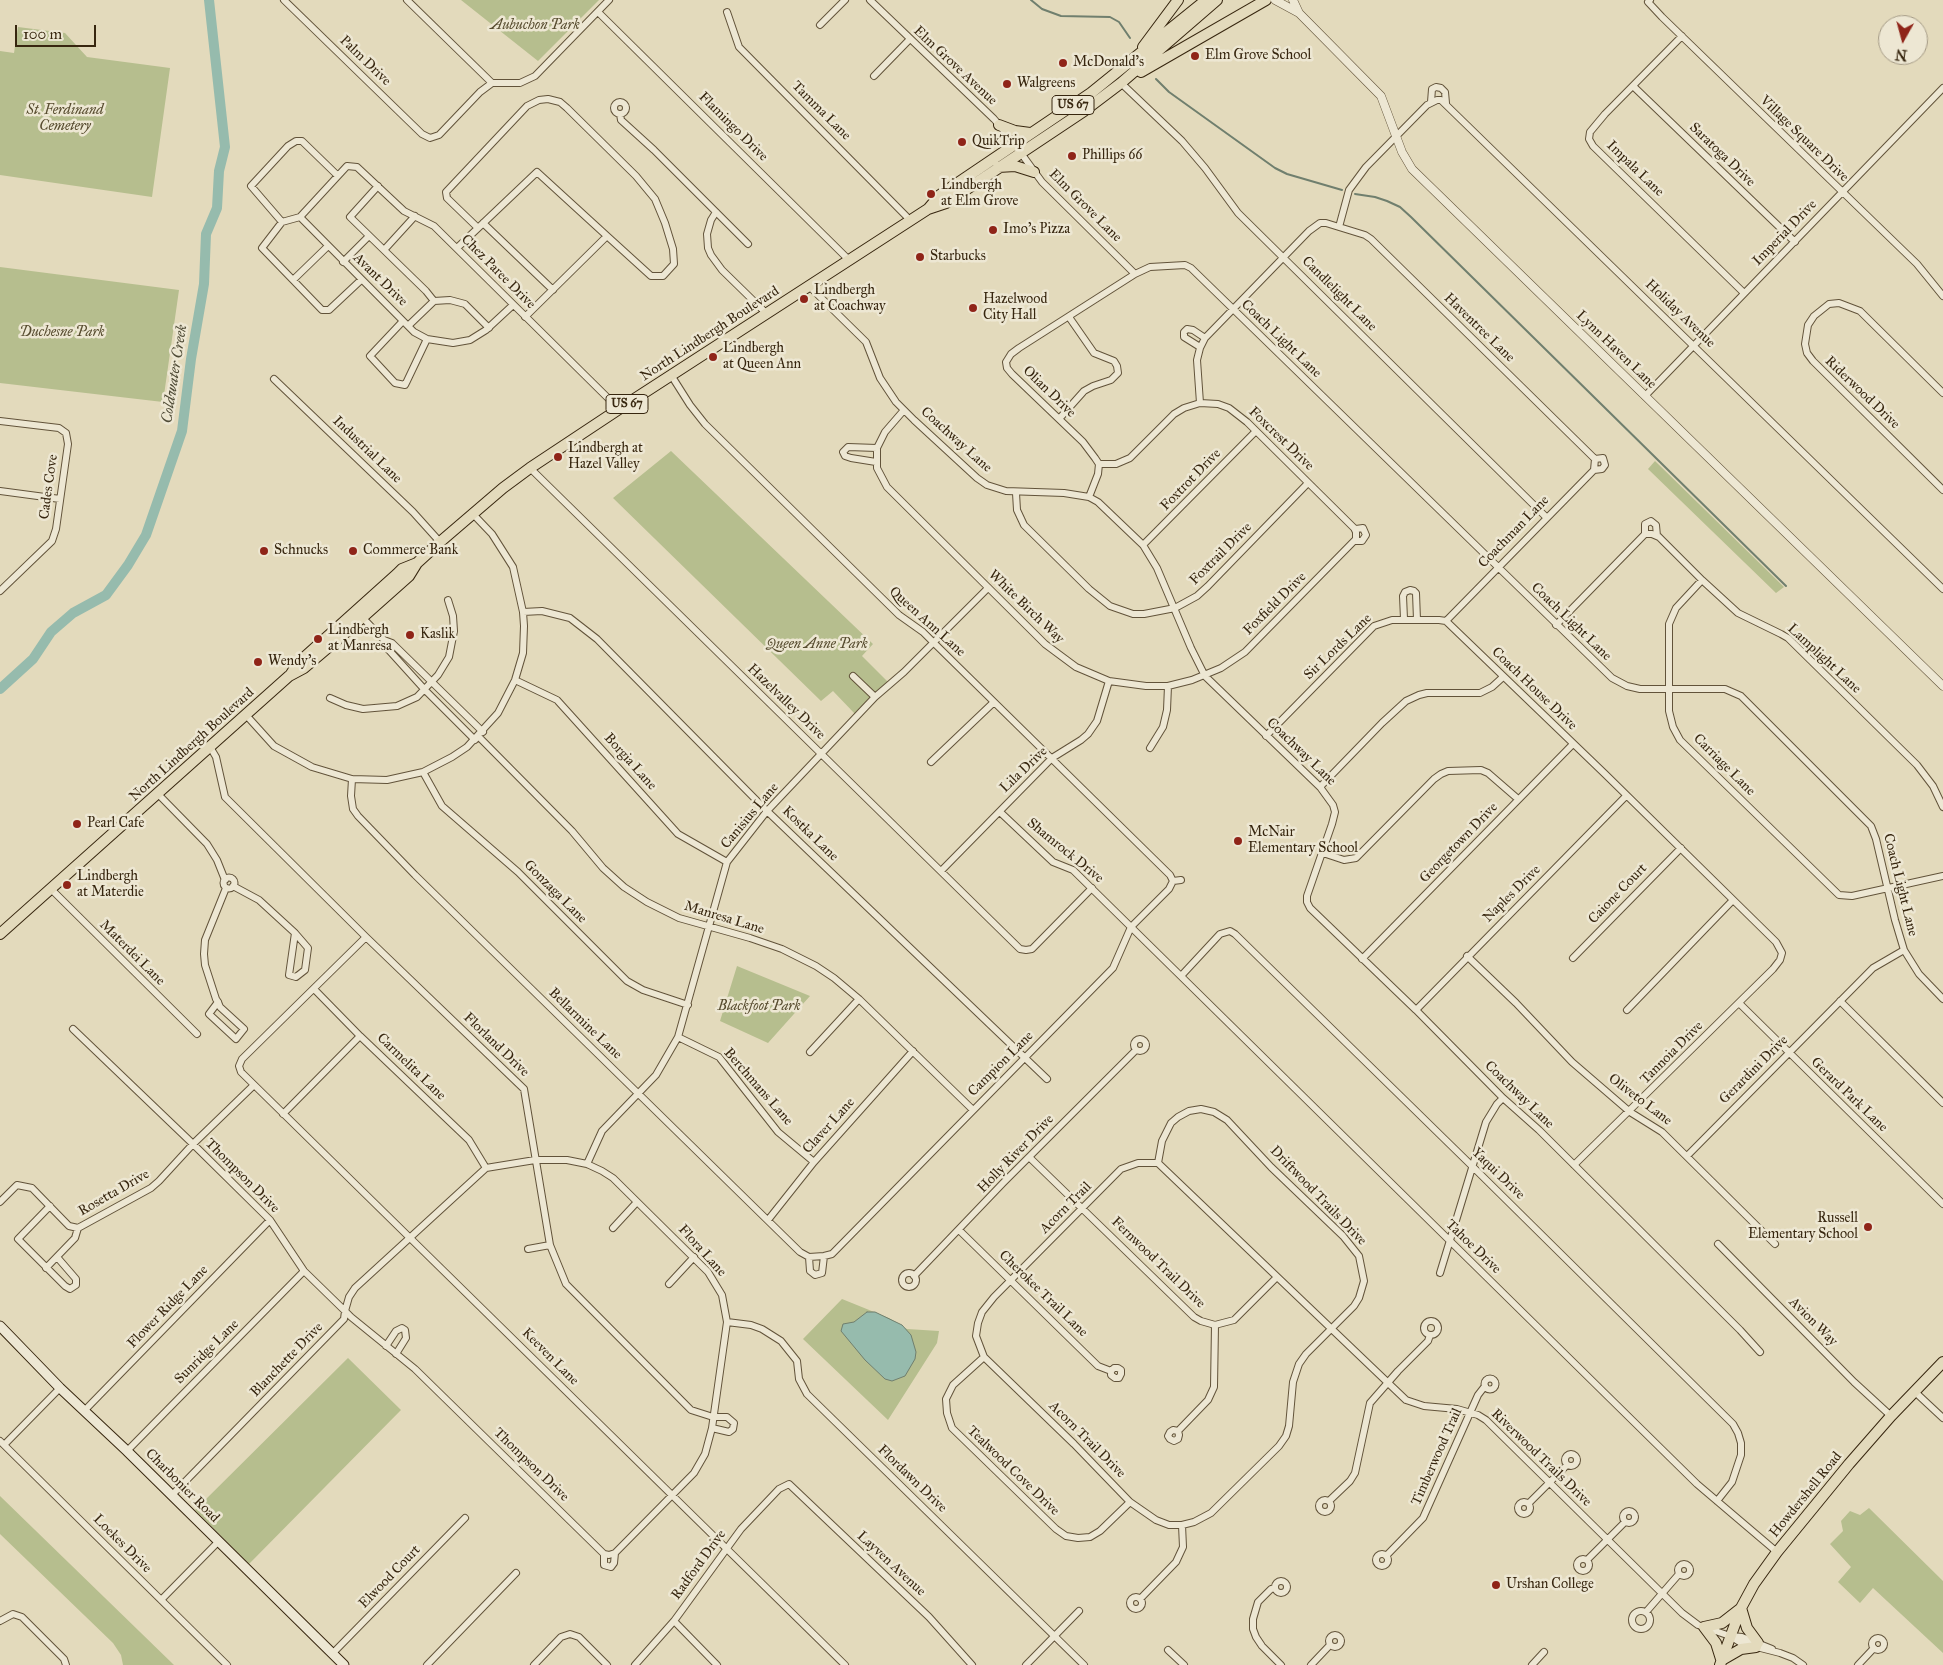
<!DOCTYPE html>
<style>
body{margin:0}
#map{position:relative;width:1943px;height:1665px;overflow:hidden;background:#e3dabc;font-family:"IM FELL Great Primer",serif}
canvas{display:block}
.north{position:absolute;left:1878px;top:15px;width:50px;height:50px;box-sizing:border-box;background:#ede7d3;border:1px solid #a49a85;border-radius:50%;rotate:187deg;font-size:14px;font-weight:700;line-height:20px;text-align:center;color:#37260f}
.north::after{content:'';display:block;margin:auto;width:18px;height:22px;background:#8f2418;clip-path:polygon(50% 0,100% 100%,50% 72%,0 100%)}
.scale{position:absolute;left:15px;top:25px;width:81px;height:22px;box-sizing:border-box;border:2px solid #37260f;border-top:0;padding-left:6px;font-size:15px;line-height:18px;white-space:nowrap;color:#37260f;-webkit-text-stroke:4px #ede7d3;paint-order:stroke}
</style>
<div id="map">
<canvas width="1943" height="1665"></canvas>
<div class="north">N</div>
<div class="scale">100 m</div>
</div>
<script>
const g = document.querySelector('canvas').getContext('2d');
g.lineJoin = 'round';
function fill(path, color) {
  g.fillStyle = color;
  g.fill(path, 'evenodd');
}
function toPath(rows) {
  const path = new Path2D();
  for (const r of rows) {
    if (r.length === 3) {
      path.moveTo(r[0] + r[2], r[1]);
      path.arc(r[0], r[1], r[2], 0, 2 * Math.PI);
      continue;
    }
    path.moveTo(r[0], r[1]);
    for (let i = 2; i < r.length; i += 2) path.lineTo(r[i], r[i + 1]);
  }
  return path;
}
function stroke(path, color, width, dash) {
  g.strokeStyle = color;
  g.lineWidth = width;
  g.lineCap = dash ? 'butt' : 'round';
  g.setLineDash(dash || []);
  g.stroke(path);
}
function drawText(font, color, halo, rows, align = 'center') {
  g.font = font + ' "IM FELL Great Primer",serif';
  g.lineWidth = 5;
  g.setLineDash([]);
  g.textBaseline = 'middle';
  g.strokeStyle = halo;
  g.fillStyle = color;
  for (const [text, x, y, turn = 0] of rows) {
    g.save();
    g.translate(x, y);
    g.rotate((+turn || 0) * Math.PI / 180);
    g.textAlign = isNaN(turn) ? turn : align;
    if (halo) g.strokeText(text, 0, 0);
    g.fillText(text, 0, 0);
    g.restore();
  }
}
fill(toPath([
 [461,0,599,0,538,61],
 [18,27,65,33,87,57,170,68,152,197,0,175,0,51,14,53],
 [0,267,179,290,163,402,0,383],
 [671,451,873,644,862,656,888,682,856,715,833,691,821,701,613,498],
 [1655,461,1784,587,1776,593,1648,469],
 [737,966,810,996,768,1043,720,1021],
 [842,1299,889,1318,907,1329,939,1331,937,1343,888,1420,803,1339],
 [348,1358,401,1410,249,1564,195,1510],
 [0,1496,174,1665,123,1665,121,1655,113,1643,0,1534],
 [1869,1508,1943,1581,1943,1653,1873,1588,1860,1603,1838,1582,1851,1567,1830,1544,1843,1531,1841,1521,1850,1511,1860,1515]
]), '#b6be8e');
const water = toPath([
 [867,1312,875,1312,902,1325,911,1335,916,1352,915,1359,905,1376,892,1381,885,1379,865,1360,841,1331,843,1324,854,1322,867,1312]
]);
fill(water, '#96bbad');
stroke(water, '#707f6e', 1);
stroke(toPath([
 [1031,0,1042,9,1061,16,1110,17,1119,22,1130,38],
 [1156,79,1169,92,1275,168,1287,174,1342,190],
 [1355,194,1375,197,1387,201,1400,207,1411,217,1786,586]
]), '#707f6e', 2);
stroke(toPath([
 [0,689,33,659,51,632,73,613,106,595,128,565,146,535,182,431,191,359,204,284,206,234,217,208,219,171,225,147,209,0]
]), '#96bbad', 10);
const minor = toPath([
 [284,0,422,134,430,138,439,135,480,92,492,83,520,83,535,76,609,0],
 [407,0,492,83],
 [870,0,994,119,1007,134,1042,182,1135,274],
 [1650,0,1648,2,1662,17,1917,264,1943,296],
 [727,12,739,47,911,221],
 [599,13,849,260],
 [820,25,845,0],
 [1682,36,1605,114,1590,132,1589,139,1593,146,1744,293],
 [874,76,909,40],
 [1121,83,1182,141,1205,168,1238,213,1546,517],
 [1633,86,1795,242],
 [1431,102,1432,89,1436,87,1441,88,1445,92,1446,103],
 [620,108,6],
 [620,114,621,120,654,150,748,244],
 [378,186,350,217,426,291,434,301],
 [716,212,711,220,707,234,708,248,711,255,722,270,767,314],
 [300,217,282,222,262,248,322,310,329,310,361,280],
 [282,222,251,186,288,146,296,141,302,141,337,175],
 [483,223,553,290],
 [1339,227,1349,190,1366,167,1427,105,1437,100,1441,100,1943,589],
 [478,228,447,198,446,192,527,106,539,100,548,99,560,102,567,108,636,176,655,199,665,223,673,249,674,264,663,276,651,276,607,236],
 [457,248,537,172,607,236,525,317],
 [384,250,415,216],
 [343,262,369,236],
 [293,280,327,247],
 [809,286,866,342,880,378,896,402,914,420,977,478,987,485,1006,491,1064,493,1089,497,1098,502,1143,545,1157,568,1191,648,1205,676,1320,787,1333,805,1335,812,1332,824,1307,896,1307,902,1310,908,1416,1010,1503,1098,1539,1130,1740,1330,1760,1352],
 [513,305,486,330,470,340,453,343,427,339,414,332,300,217,347,166,357,167,404,211,434,226,619,409],
 [403,321,370,356,395,383,405,385,407,381,427,339],
 [408,326,434,301,450,300,465,304,489,328],
 [1200,347,1184,337,1184,332,1187,329,1193,330,1205,338],
 [671,375,690,405,705,424,899,615,923,632,933,642,1170,875,1173,881],
 [274,379,413,512,440,542],
 [1943,393,1860,311,1839,303,1829,304,1814,316,1808,325,1805,344,1807,353,1813,361,1943,490],
 [1645,396,1943,88],
 [1200,403,1197,360,1200,348,1205,338,1309,231,1320,223,1326,223,1365,235,1371,239,1595,459],
 [904,410,885,432,877,448,877,468,887,487,1045,644,1076,667,1109,681,1146,686,1168,686,1192,680,1221,668,1245,652,1356,539,1356,532,1354,528,1247,422,1229,408,1218,404,1200,403,1184,408,1174,414,1130,458,1116,464,1099,464],
 [1059,419,1084,391,1093,386,1111,380,1118,373,1117,366,1114,361,1094,353,1069,317],
 [0,421,59,428,66,433,68,444,56,529,52,541,0,591],
 [876,462,851,458,845,456,843,452,848,447,877,448],
 [530,468,1020,949,1026,950],
 [1594,470,1602,469,1605,465,1603,458,1595,459],
 [0,491,60,499],
 [1016,493,1017,510,1024,525,1089,589,1110,606,1133,614,1144,614,1175,608,1197,596,1208,586,1308,483],
 [1089,497,1098,474,1099,464,1095,458,1083,442,1012,374,1007,368,1006,362,1011,354,1019,348,1135,274,1150,267,1185,265,1191,268,1612,678,1627,686,1640,689,1725,689,1741,696,1871,826,1876,839,1895,920,1904,950,1919,974,1943,999],
 [1645,534,1652,534,1659,537,1702,580,1738,613,1781,634,1788,638,1917,765,1933,786,1943,807],
 [1645,534,1645,524,1651,521,1656,525,1657,536],
 [1355,541,1362,541,1366,535,1363,528,1356,529],
 [1143,545,1256,431],
 [1702,580,1676,608,1669,624,1669,711,1673,727,1680,740,1839,895,1852,896,1943,876],
 [523,612,542,611,570,618,597,639,767,811,1047,1079],
 [361,616,384,640,387,648,425,690,475,740],
 [1404,619,1403,596,1405,592,1410,590,1414,591,1416,593,1417,620],
 [1446,621,1594,470,1595,459],
 [1556,625,1645,534],
 [384,640,392,643,483,732],
 [853,676,875,697],
 [515,680,557,700,678,834,727,862],
 [330,698,346,705,363,709,397,706,417,697,438,675,449,657,454,631,453,616,448,600],
 [246,715,274,746,312,767,352,779,387,780,423,772,452,757,467,747,498,713,515,680,523,653,524,626,523,612,513,567,492,534,472,513],
 [478,736,572,831,603,868,624,887,647,902,679,918,750,938,782,949,816,966,834,978,859,999,973,1110],
 [1266,736,1374,626,1392,620,1439,620,1446,621,1605,774,1776,942,1782,953,1780,960,1773,969,1574,1165],
 [210,747,216,757,225,797,366,937,524,1089,550,1245,566,1284,691,1410,713,1417,727,1417,734,1423,733,1429,729,1432,712,1428],
 [1150,748,1163,727,1167,710,1168,686],
 [931,762,994,702],
 [423,772,442,806,518,872,627,981,643,990,688,1005],
 [352,779,351,796,353,809,358,816,415,875,800,1252,809,1257,824,1256,832,1254,1113,968,1131,927,1169,889,1173,881],
 [1320,787,1382,723,1406,701,1419,695,1427,693,1480,693,1492,687,1503,677],
 [157,793,207,844,217,860,225,880],
 [1000,812,1053,862,1073,870,1697,1484,1777,1552],
 [1323,853,1344,860,1356,858,1434,779,1441,774,1448,771,1481,770,1488,773,1518,799],
 [941,871,1052,758,1081,740,1088,734,1097,721,1109,681],
 [229,883,5.5],
 [1173,881,1181,880],
 [233,886,259,900,295,933,289,975,296,977,305,970,308,948,295,933],
 [51,889,197,1034],
 [366,937,242,1059,239,1066,241,1072,845,1665],
 [1026,950,1032,949,1092,888],
 [1467,956,1516,1003,1572,1062,1630,1112,1662,1132,1775,1244],
 [1573,958,1681,848],
 [1362,959,1573,744],
 [1181,976,1220,934,1230,931,1235,934,1472,1166,1733,1424,1738,1433,1741,1443,1741,1455,1732,1482,1717,1501],
 [314,989,360,1036,469,1140,486,1168],
 [1840,1001,1943,1103],
 [218,1002,209,1014,236,1039,244,1029,220,1007,218,1002,216,999,205,965,204,954,205,940,226,888],
 [1739,1003,1943,1204],
 [1416,1010,1626,796],
 [1627,1010,1733,900],
 [73,1029,193,1144,270,1220,304,1271,345,1311,351,1317,415,1369,604,1554,609,1555,615,1553,694,1473,705,1454,712,1428,727,1322,722,1295,708,1272,613,1178,602,1171,587,1164,567,1160,535,1160,486,1168,355,1288,349,1297,345,1311,344,1319,172,1495],
 [678,1037,719,1057,778,1132,814,1162],
 [1140,1045,6],
 [810,1052,859,999],
 [1201,1109,1214,1112,1227,1120,1271,1167,1343,1236,1359,1256,1364,1281,1359,1298,1354,1306,1306,1354,1299,1364,1293,1382,1289,1426,1286,1436,1279,1446,1211,1513,1194,1522,1182,1525,1169,1525,1156,1520,1130,1502,1074,1444,984,1357,976,1336,978,1323,982,1312,994,1297,1121,1169,1138,1163,1158,1163,1162,1141,1171,1123,1178,1117,1189,1111,1201,1109],
 [283,1114,360,1036],
 [1687,1156,1873,968,1904,950],
 [1029,1157,1194,1317,1201,1321,1215,1325,1234,1320,1277,1277],
 [1158,1163,1406,1400,1424,1406,1457,1409,1478,1415,1486,1420,1682,1613,1698,1625,1730,1636,1741,1643,1780,1653,1793,1658,1803,1665],
 [587,1164,602,1131,656,1075,678,1037,727,862,767,811,875,697,904,672,988,588],
 [0,1202,17,1185,32,1188,69,1226,78,1228,151,1188,159,1181,193,1144,254,1085],
 [50,1206,18,1239,65,1286,70,1289,76,1285,76,1279,57,1257],
 [768,1220,814,1162,913,1051],
 [613,1228,637,1202],
 [959,1230,1098,1366,1111,1371,1114,1368,1118,1368,1121,1370,1121,1374,1119,1378,1115,1378,1111,1375,1111,1371],
 [1718,1244,1854,1382,1891,1416],
 [528,1249,550,1245],
 [809,1257,810,1271,815,1275,822,1273,824,1256],
 [46,1268,75,1238,78,1228],
 [1440,1273,1486,1122,1497,1104,1503,1098],
 [909,1280,7],
 [914,1276,1003,1183,1136,1050],
 [669,1284,694,1257],
 [1431,1328,7],
 [727,1322,751,1325,762,1329,781,1341,797,1361,799,1379,807,1394,1084,1665],
 [386,1346,396,1331,402,1328,405,1330,406,1338,396,1354],
 [984,1357,953,1385,946,1399,947,1413,952,1428,1056,1529,1066,1536,1078,1538,1090,1537,1100,1531,1130,1502],
 [1490,1384,5.5],
 [1914,1391,1943,1418],
 [85,1410,270,1220],
 [1178,1431,1179,1435,1178,1439,1174,1441,1170,1439,1168,1436,1170,1432,1173,1430,1178,1431,1208,1400,1214,1387,1215,1325],
 [0,1441,227,1665],
 [4,1445,60,1388],
 [127,1451,304,1271],
 [1571,1460,6],
 [1325,1506,6],
 [1329,1501,1350,1481,1355,1473,1370,1403,1398,1371,1428,1341,1430,1335],
 [1524,1508,6],
 [1529,1503,1567,1465],
 [1629,1517,6],
 [1382,1560,6],
 [604,1554,604,1565,611,1567,614,1563,615,1553],
 [1386,1556,1423,1518,1478,1395,1485,1386],
 [1583,1565,6],
 [1587,1560,1625,1522],
 [1684,1570,6],
 [1281,1587,6],
 [1274,1588,1271,1589,1258,1602,1253,1619,1253,1629,1256,1637,1262,1646,1281,1665],
 [1136,1603,6],
 [1140,1599,1176,1562,1183,1547,1182,1525],
 [161,1600,219,1541],
 [1641,1620,9],
 [1646,1612,1679,1574],
 [0,1621,13,1614,22,1617,64,1659,66,1665],
 [674,1621,717,1665],
 [1335,1641,6],
 [1732,1636,1742,1637,1772,1649],
 [1878,1644,6],
 [1168,1650,1184,1665],
 [333,1653,465,1518],
 [427,1665,516,1573],
 [534,1665,561,1637,570,1634,579,1637,607,1665],
 [635,1665,674,1621,741,1529,779,1489,789,1484,929,1617,972,1665],
 [1026,1665,1079,1611],
 [1311,1665,1330,1645],
 [1532,1665,1544,1652],
 [1858,1665,1874,1648]
]);
const tertiary = toPath([
 [1275,0,1299,13,1381,96,1402,152,1412,169,1943,686],
 [1293,0,1299,13]
]);
const secondary = toPath([
 [0,1326,60,1388,127,1451,344,1665]
]);
const primary = toPath([
 [1143,47,1178,0],
 [1141,72,1266,0],
 [999,125,1015,131,1030,133],
 [998,167,1015,166,1034,172],
 [929,208,940,195,1091,93,1206,0],
 [291,674,298,663,397,574,402,569,417,563],
 [0,934,289,676,304,668,337,640,409,576,417,563,440,542,503,488,530,468,619,409,928,209,946,203,1084,111,1121,83,1217,0],
 [1741,1608,1747,1628,1758,1643],
 [1704,1627,1722,1623,1740,1609],
 [1704,1627,1716,1643,1721,1659],
 [1722,1660,1741,1649,1756,1647],
 [1720,1665,1741,1608,1754,1584,1777,1552,1849,1464,1891,1416,1943,1362]
]);
stroke(minor, '#62533a', 8);
stroke(tertiary, '#62533a', 9);
stroke(secondary, '#37260f', 11);
stroke(primary, '#37260f', 12);
stroke(minor, '#ede7d3', 6);
stroke(tertiary, '#ede7d3', 8);
stroke(secondary, '#ede7d3', 9);
stroke(primary, '#e3dabc', 10);
for (const [x, y, r, color] of [
 [1195,56,5,"#8f2418"],
 [1063,63,5,"#8f2418"],
 [1007,84,5,"#8f2418"],
 [962,142,5,"#8f2418"],
 [1072,156,5,"#8f2418"],
 [931,194,5,"#8f2418"],
 [993,230,5,"#8f2418"],
 [920,257,5,"#8f2418"],
 [804,299,5,"#8f2418"],
 [973,308,5,"#8f2418"],
 [713,357,5,"#8f2418"],
 [558,457,5,"#8f2418"],
 [264,551,5,"#8f2418"],
 [353,551,5,"#8f2418"],
 [410,635,5,"#8f2418"],
 [318,639,5,"#8f2418"],
 [258,662,5,"#8f2418"],
 [77,824,5,"#8f2418"],
 [1238,841,5,"#8f2418"],
 [67,885,5,"#8f2418"],
 [1868,1227,5,"#8f2418"],
 [1496,1585,5,"#8f2418"]
]) {
  const dot = new Path2D();
  dot.arc(x, y, r, 0, 2 * Math.PI);
  g.fillStyle = color;
  g.fill(dot);
  stroke(dot, '#ede7d3', 2);
}
for (const [x, y, w] of [
 [1073,105,42],
 [627,404,42]
]) {
  const box = new Path2D();
  box.roundRect(x - w / 2, y - 9.5, w, 19, 4);
  g.fillStyle = '#ede7d3';
  g.fill(box);
  stroke(box, '#37260f', 1);
}
drawText('bold 12px', '#37260f', null, [
 ["US 67",1073,105],
 ["US 67",627,404]
]);
drawText('italic 14px', '#574c2f', '#ede7d3', [
 ["Aubuchon Park",535,26],
 ["St. Ferdinand",65,111],
 ["Cemetery",65,127],
 ["Duchesne Park",62,333],
 ["Queen Anne Park",817,645],
 ["Blackfoot Park",759,1007]
]);
drawText('14px', '#37260f', '#ede7d3', [
 ["Elm Grove School",1205,56],
 ["McDonald's",1073,63],
 ["Walgreens",1017,84],
 ["QuikTrip",972,142],
 ["Phillips 66",1082,156],
 ["Lindbergh",941,186],
 ["at Elm Grove",941,202],
 ["Imo's Pizza",1003,230],
 ["Starbucks",930,257],
 ["Lindbergh",814,291],
 ["at Coachway",814,307],
 ["Hazelwood",983,300],
 ["City Hall",983,316],
 ["Lindbergh",723,349],
 ["at Queen Ann",723,365],
 ["Lindbergh at",568,449],
 ["Hazel Valley",568,465],
 ["Schnucks",274,551],
 ["Commerce Bank",363,551],
 ["Lindbergh",328,631],
 ["at Manresa",328,647],
 ["Kaslik",420,635],
 ["Wendy's",268,662],
 ["Pearl Cafe",87,824],
 ["McNair",1248,833],
 ["Elementary School",1248,849],
 ["Lindbergh",77,877],
 ["at Materdie",77,893],
 ["Russell",1858,1219,"right"],
 ["Elementary School",1858,1235,"right"],
 ["Urshan College",1506,1585]
], 'left');
drawText('14px', '#37260f', '#ede7d3', [
 ["Palm Drive",365,61,44],
 ["Elm Grove Avenue",955,66,43],
 ["Tamma Lane",821,111,45],
 ["Flamingo Drive",733,127,45],
 ["Village Square Drive",1804,139,44],
 ["Saratoga Drive",1722,155,44],
 ["Impala Lane",1635,169,44],
 ["Elm Grove Lane",1085,206,45],
 ["Imperial Drive",1785,233,-46],
 ["Chez Paree Drive",498,272,45],
 ["Avant Drive",380,280,44],
 ["Candlelight Lane",1339,294,45],
 ["Holiday Avenue",1680,314,44],
 ["Haventree Lane",1479,328,44],
 ["North Lindbergh Boulevard",710,334,-33],
 ["Coach Light Lane",1281,339,44],
 ["Lynn Haven Lane",1616,350,44],
 ["Olian Drive",1049,392,44],
 ["Riderwood Drive",1862,393,44],
 ["Foxcrest Drive",1281,439,44],
 ["Coachway Lane",956,440,42],
 ["Industrial Lane",367,450,44],
 ["Foxtrot Drive",1191,480,-46],
 ["Cades Cove",49,487,-82],
 ["Coachman Lane",1514,532,-46],
 ["Foxtrail Drive",1221,554,-45],
 ["Foxfield Drive",1275,604,-45],
 ["White Birch Way",1026,607,44],
 ["Queen Ann Lane",927,622,42],
 ["Coach Light Lane",1571,622,44],
 ["Sir Lords Lane",1338,647,-44],
 ["Lamplight Lane",1824,659,43],
 ["Coach House Drive",1534,689,44],
 ["Hazelvalley Drive",786,702,44],
 ["North Lindbergh Boulevard",192,745,-42],
 ["Coachway Lane",1301,752,44],
 ["Borgia Lane",630,762,48],
 ["Carriage Lane",1724,765,45],
 ["Lila Drive",1024,770,-44],
 ["Canisius Lane",750,816,-50],
 ["Kostka Lane",810,834,44],
 ["Georgetown Drive",1459,843,-46],
 ["Shamrock Drive",1065,851,39],
 ["Coach Light Lane",1900,885,76],
 ["Gonzaga Lane",555,892,45],
 ["Naples Drive",1512,894,-45],
 ["Caione Court",1618,894,-46],
 ["Manresa Lane",724,918,17],
 ["Materdei Lane",132,953,45],
 ["Bellarmine Lane",585,1024,44],
 ["Florland Drive",496,1045,44],
 ["Tannoia Drive",1672,1053,-45],
 ["Campion Lane",1001,1064,-45],
 ["Carmelita Lane",411,1067,44],
 ["Gerardini Drive",1754,1070,-45],
 ["Berchmans Lane",758,1087,49],
 ["Coachway Lane",1519,1095,44],
 ["Gerard Park Lane",1849,1095,44],
 ["Oliveto Lane",1640,1100,37],
 ["Claver Lane",829,1126,-48],
 ["Holly River Drive",1016,1154,-46],
 ["Yaqui Drive",1498,1174,44],
 ["Thompson Drive",242,1176,45],
 ["Rosetta Drive",114,1193,-30],
 ["Driftwood Trails Drive",1318,1196,46],
 ["Acorn Trail",1066,1208,-45],
 ["Tahoe Drive",1473,1247,44],
 ["Flora Lane",702,1251,48],
 ["Fernwood Trail Drive",1158,1263,44],
 ["Cherokee Trail Lane",1043,1294,44],
 ["Flower Ridge Lane",168,1307,-46],
 ["Avion Way",1813,1322,45],
 ["Sunridge Lane",207,1352,-45],
 ["Keeven Lane",550,1357,45],
 ["Blanchette Drive",287,1360,-46],
 ["Acorn Trail Drive",1087,1440,45],
 ["Timberwood Trail",1437,1457,-66],
 ["Riverwood Trails Drive",1541,1458,44],
 ["Thompson Drive",531,1465,44],
 ["Tealwood Cove Drive",1013,1471,44],
 ["Flordawn Drive",912,1479,44],
 ["Charbonier Road",182,1486,45],
 ["Howdershell Road",1806,1495,-51],
 ["Loekes Drive",122,1544,45],
 ["Layven Avenue",891,1564,43],
 ["Radford Drive",699,1565,-54],
 ["Elwood Court",390,1577,-46]
]);
drawText('italic 15px', '#4f4b36', '#ede7d3', [
 ["Coldwater Creek",175,374,-81]
]);
</script>
